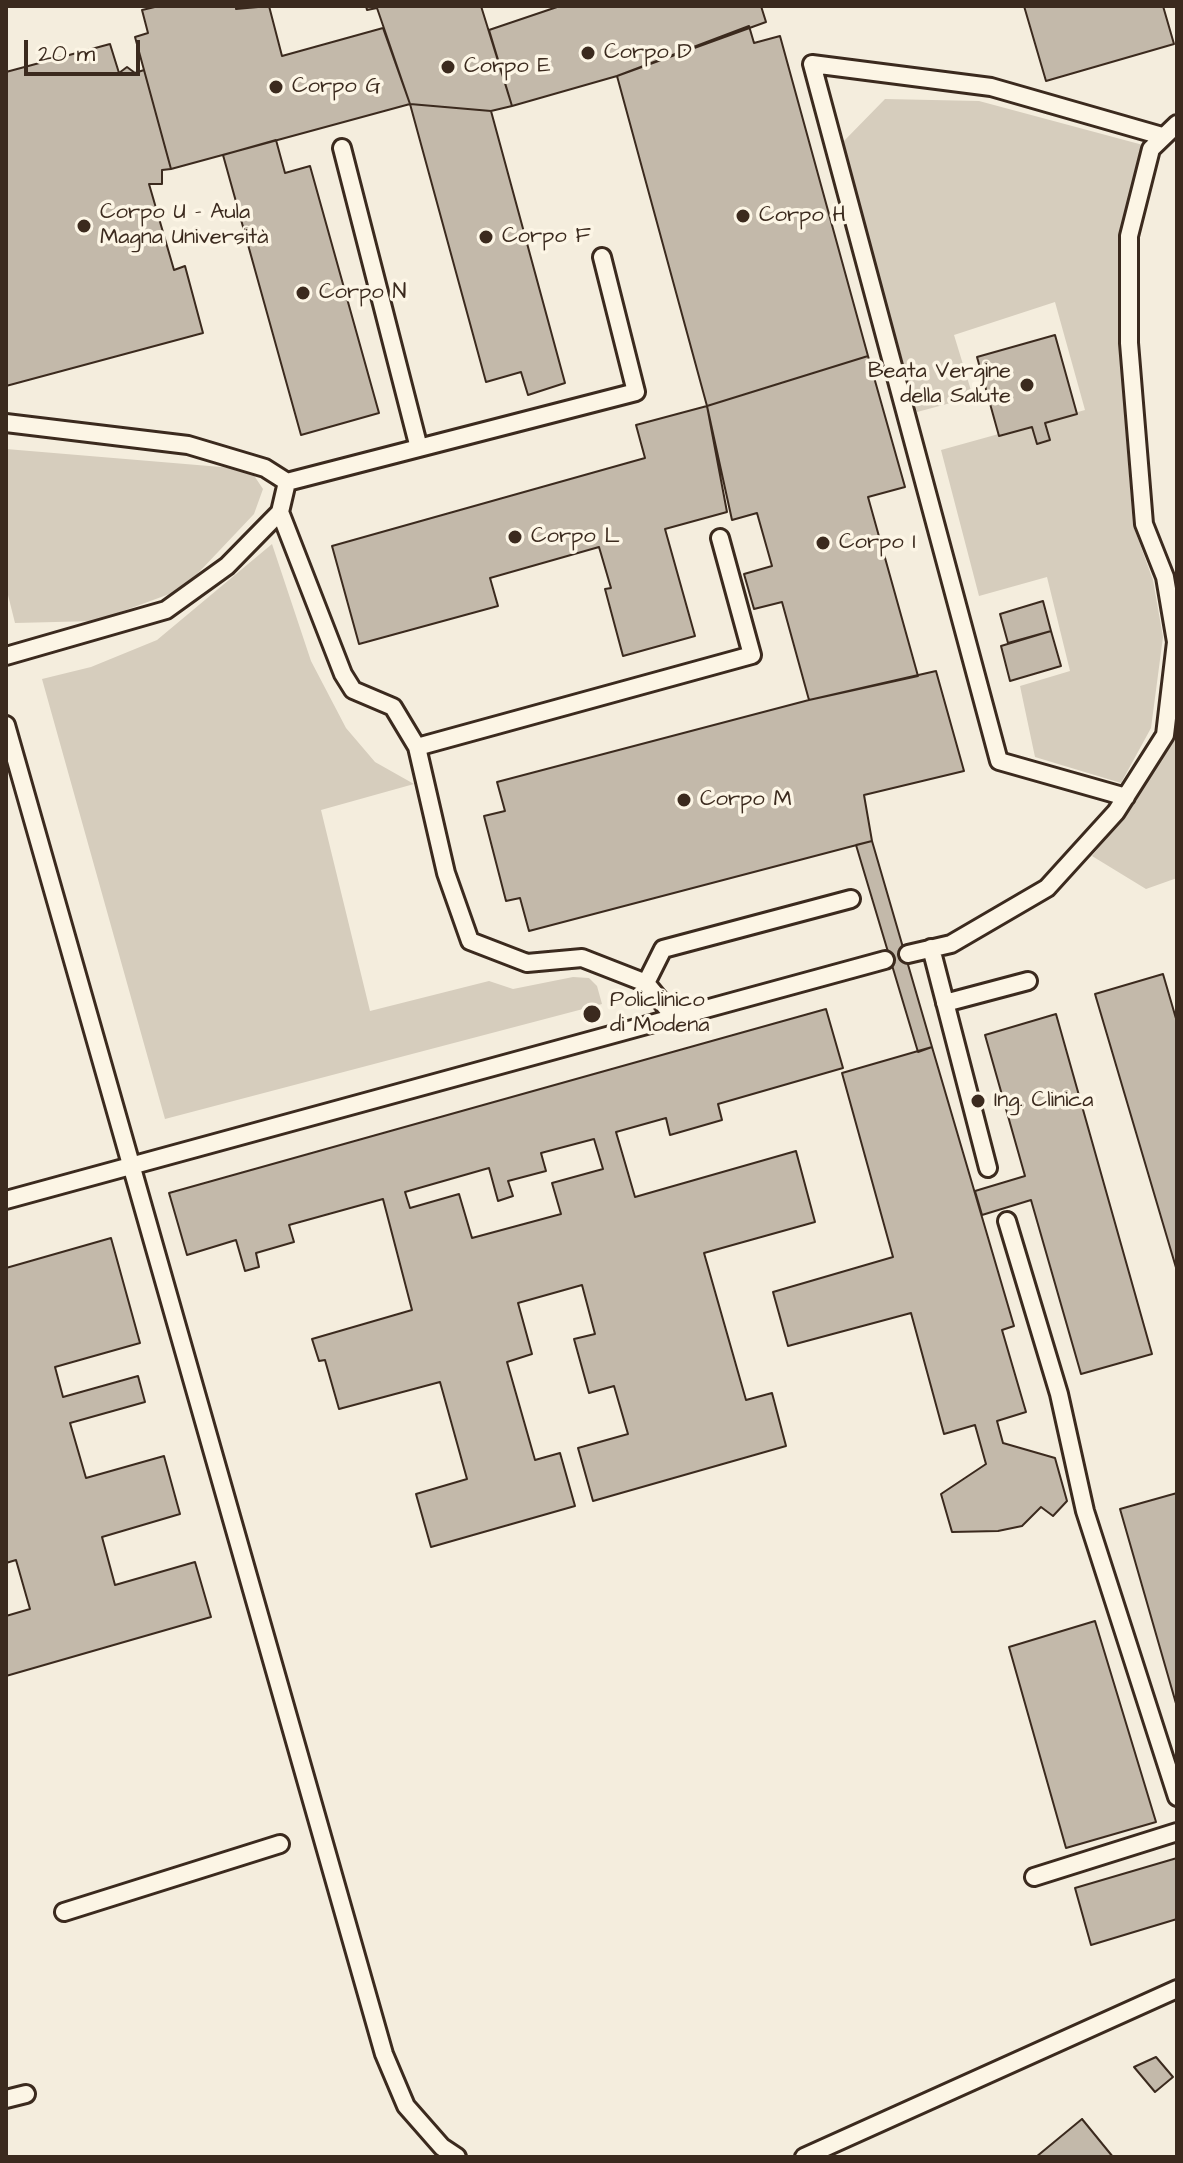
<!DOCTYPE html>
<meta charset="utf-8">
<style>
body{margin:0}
#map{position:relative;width:1183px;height:2163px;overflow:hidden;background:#f4eddd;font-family:"Architects Daughter",sans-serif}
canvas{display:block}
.frame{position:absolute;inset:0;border:8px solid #3b2a1e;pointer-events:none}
.scale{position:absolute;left:24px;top:40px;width:116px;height:36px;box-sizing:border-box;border:4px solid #3b2a1e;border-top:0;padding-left:10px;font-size:24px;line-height:28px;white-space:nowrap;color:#3b2a1e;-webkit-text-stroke:6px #fcf5e5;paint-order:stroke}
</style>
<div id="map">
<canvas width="1183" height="2163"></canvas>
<div class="frame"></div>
<div class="scale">20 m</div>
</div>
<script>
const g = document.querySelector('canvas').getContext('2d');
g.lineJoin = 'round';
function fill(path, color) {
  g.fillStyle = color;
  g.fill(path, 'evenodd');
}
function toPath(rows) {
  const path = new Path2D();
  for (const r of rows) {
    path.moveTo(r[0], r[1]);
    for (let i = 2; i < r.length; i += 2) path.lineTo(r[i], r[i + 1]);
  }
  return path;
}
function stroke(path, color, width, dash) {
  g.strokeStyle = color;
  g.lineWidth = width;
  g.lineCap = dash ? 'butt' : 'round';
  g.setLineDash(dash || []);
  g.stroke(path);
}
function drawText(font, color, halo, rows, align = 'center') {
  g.font = font + ' "Architects Daughter",sans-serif';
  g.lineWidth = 7;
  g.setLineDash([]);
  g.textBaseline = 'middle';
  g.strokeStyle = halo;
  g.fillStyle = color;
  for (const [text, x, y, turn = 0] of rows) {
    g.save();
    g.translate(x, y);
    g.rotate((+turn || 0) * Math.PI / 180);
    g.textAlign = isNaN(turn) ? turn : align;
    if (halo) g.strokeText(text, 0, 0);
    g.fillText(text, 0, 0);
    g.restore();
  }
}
fill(toPath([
 [885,99,979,101,1143,145,1119,236,1119,344,1133,525,1153,580,1163,637,1151,728,1121,783,1035,757,1020,686,1070,671,1047,577,979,596,941,450,1085,410,1055,302,954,335,973,397,917,412,842,143],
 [6,449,233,468,253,474,263,489,254,514,183,589,96,621,15,623,6,587],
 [272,544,311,661,346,728,375,762,414,784,321,810,370,1011,489,981,513,989,573,977,589,978,597,986,602,1004,165,1119,42,679,91,667,157,640],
 [1177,724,1177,878,1146,889,1092,856,1126,813,1176,738]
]), '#d6cdbd');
const building = toPath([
 [159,6,236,6,236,9,269,6,282,56,383,28,410,104,171,169,135,37,148,33,142,10,159,6],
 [366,6,481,6,512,106,491,111,410,104,377,8,367,10,366,6],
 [560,6,761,6,766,22,617,76,512,106,489,30,560,6],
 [1024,6,1163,6,1174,44,1046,81,1024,6],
 [749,26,754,43,780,36,868,356,707,406,617,76,749,26],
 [110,44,119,73,127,67,135,73,144,70,171,169,162,170,162,184,149,184,174,270,185,266,203,333,6,386,6,72,110,44],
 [410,104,491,111,565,383,528,395,521,372,486,382,410,104],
 [276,140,285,173,310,166,379,413,301,435,223,155,276,140],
 [1055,335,1077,414,1045,423,1050,440,1037,444,1032,427,999,436,977,357,1055,335],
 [868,356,905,487,868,497,918,676,809,700,782,602,754,609,744,574,772,566,757,513,732,520,707,406,868,356],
 [707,406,727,512,665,529,695,636,623,656,605,589,611,588,599,547,490,578,498,606,359,644,332,546,645,458,636,425,707,406],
 [1043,601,1051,631,1008,643,1000,614,1043,601],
 [1051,631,1061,666,1010,681,1001,646,1051,631],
 [936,671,964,771,864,795,872,841,529,931,520,898,506,901,484,816,505,811,497,782,809,700,936,671],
 [872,841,932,1047,918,1052,856,845,872,841],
 [1163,974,1177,1022,1177,1271,1095,994,1163,974],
 [826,1009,843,1068,718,1104,722,1120,670,1135,666,1118,616,1132,635,1197,796,1151,815,1222,704,1253,746,1400,772,1393,786,1446,593,1501,578,1448,628,1434,614,1386,589,1393,574,1339,595,1334,582,1285,518,1303,532,1354,507,1362,535,1460,560,1453,575,1506,431,1547,416,1494,467,1479,440,1382,339,1409,325,1360,319,1361,312,1339,412,1310,383,1199,289,1225,294,1242,256,1253,259,1267,245,1271,236,1240,187,1255,169,1193,826,1009],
 [594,1139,603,1169,552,1183,561,1214,472,1238,459,1194,410,1208,405,1192,489,1168,498,1201,513,1196,508,1181,546,1171,541,1153,594,1139],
 [1056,1014,1152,1354,1081,1374,1031,1200,982,1215,975,1191,1025,1176,985,1035,1056,1014],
 [932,1047,1014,1326,1002,1330,1026,1412,997,1421,1003,1443,1055,1458,1067,1501,1053,1516,1041,1507,1022,1526,998,1531,952,1532,941,1494,986,1464,975,1425,944,1434,911,1313,788,1346,773,1292,893,1257,842,1073,932,1047],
 [111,1238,140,1343,55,1367,63,1397,138,1376,145,1402,70,1423,86,1478,164,1456,180,1514,102,1537,115,1585,195,1562,211,1617,6,1676,6,1616,30,1609,16,1560,6,1563,6,1268,111,1238],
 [1177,1493,1177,1707,1120,1509,1177,1493],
 [1095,1621,1156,1822,1066,1848,1009,1647,1095,1621],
 [1177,1858,1177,1919,1091,1945,1075,1888,1177,1858],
 [1156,2057,1173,2077,1155,2092,1134,2067,1156,2057],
 [1082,2119,1113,2157,1036,2157,1082,2119]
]);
fill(building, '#c3b9aa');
stroke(building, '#3b2a1e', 2);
const lane = toPath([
 [342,148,419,448],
 [6,423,188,445,265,468,287,482,280,512,343,674,353,690,393,707,417,747,446,873,470,941,527,963,582,958,646,983,674,1017],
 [287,482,636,392,602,257],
 [6,656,166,610,227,566,280,512],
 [6,725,384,2054,406,2106,442,2147,457,2157],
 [417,747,752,655,720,538],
 [1126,797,999,761,812,64,991,87,1162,136],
 [931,948,988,1168],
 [908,954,951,944,1047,888,1116,812,1165,735,1176,642,1165,577,1144,524,1129,343,1129,236,1151,149,1177,124],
 [646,983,663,949,851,899],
 [945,1003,1028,981],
 [6,1200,885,960],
 [1007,1221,1059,1394,1085,1511,1177,1797],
 [1034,1877,1177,1832],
 [64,1912,280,1844],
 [6,2099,26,2094],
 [804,2157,1177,1989]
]);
stroke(lane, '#3b2a1e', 22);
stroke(lane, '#fcf5e5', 16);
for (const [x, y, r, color] of [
 [588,53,8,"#3b2a1e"],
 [448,67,8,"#3b2a1e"],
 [276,87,8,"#3b2a1e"],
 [743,216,8,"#3b2a1e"],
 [84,226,8,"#3b2a1e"],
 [486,237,8,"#3b2a1e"],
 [303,293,8,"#3b2a1e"],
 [1027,385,8,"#3b2a1e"],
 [515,537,8,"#3b2a1e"],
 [823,543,8,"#3b2a1e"],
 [684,800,8,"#3b2a1e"],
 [592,1014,10,"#3b2a1e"],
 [978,1101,8,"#3b2a1e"]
]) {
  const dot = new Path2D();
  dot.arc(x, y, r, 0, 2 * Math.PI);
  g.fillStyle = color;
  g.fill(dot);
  stroke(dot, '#fcf5e5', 3);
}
drawText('22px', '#3b2a1e', '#fcf5e5', [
 ["Corpo D",604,53],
 ["Corpo E",464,67],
 ["Corpo G",292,87],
 ["Corpo U - Aula",100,213],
 ["Magna Università",100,238],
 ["Corpo H",759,216],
 ["Corpo F",502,237],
 ["Corpo N",319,293],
 ["Beata Vergine",1011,372,"right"],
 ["della Salute",1011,397,"right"],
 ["Corpo L",531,537],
 ["Corpo I",839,543],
 ["Corpo M",700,800],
 ["Policlinico",610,1001],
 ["di Modena",610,1026],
 ["Ing. Clinica",994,1101]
], 'left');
</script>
